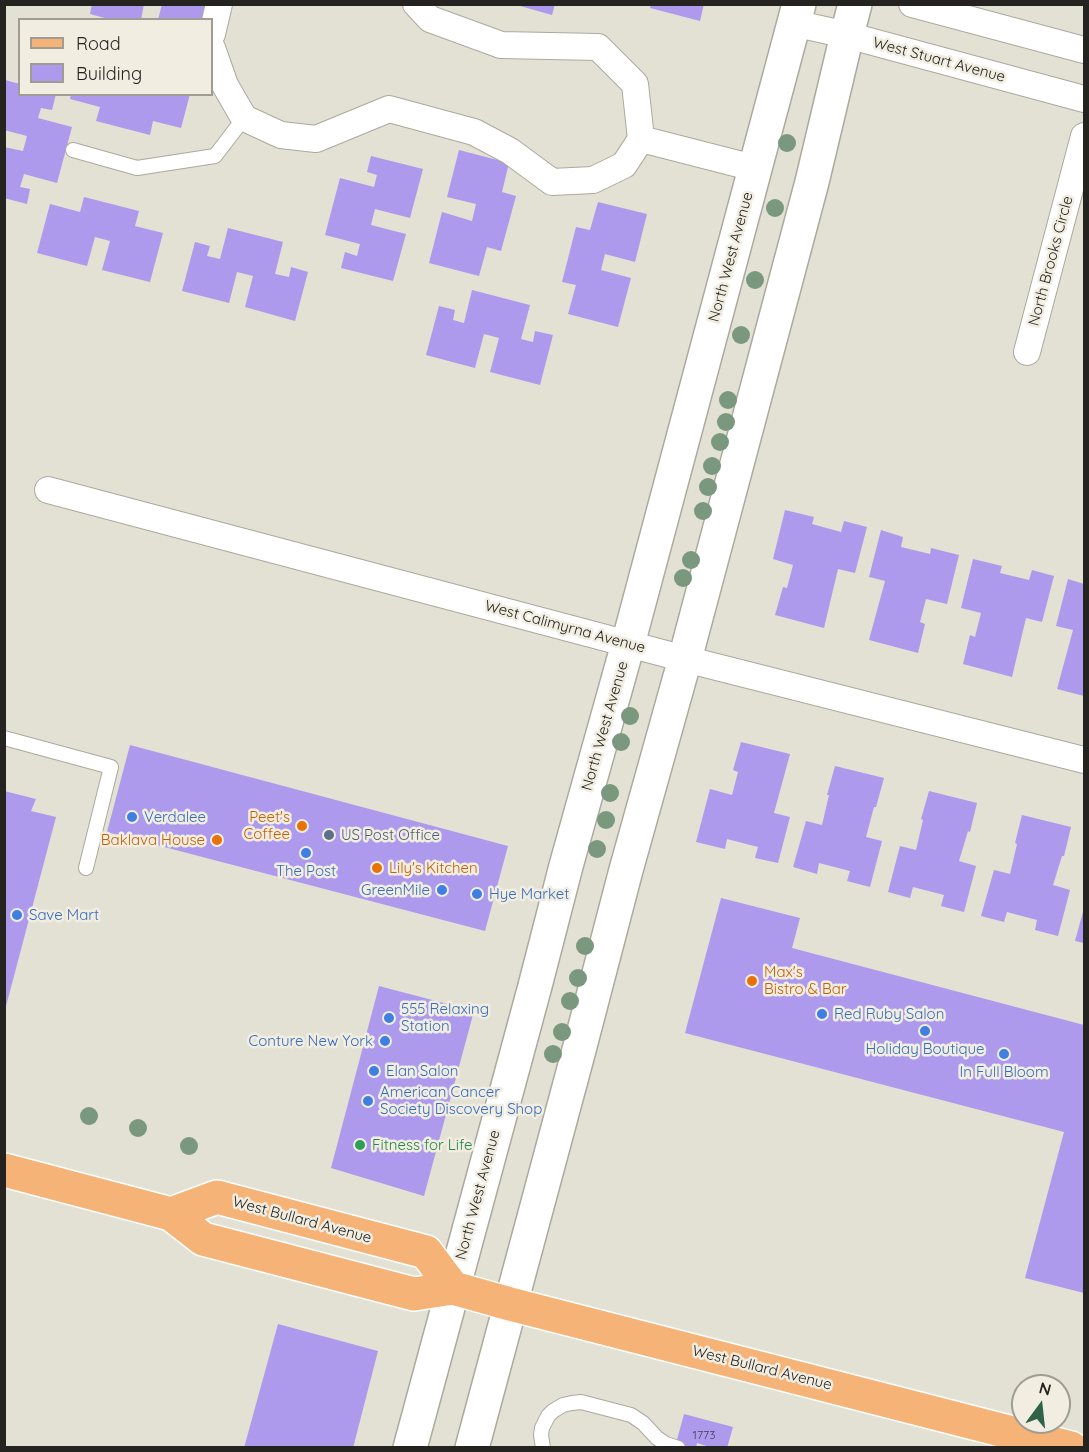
<!DOCTYPE html>
<style>
body{margin:0}
#map{position:relative;width:1089px;height:1452px;overflow:hidden;background:#e3e0d4;font-family:Quicksand,sans-serif}
canvas{display:block}
.frame{position:absolute;inset:0;border:6px solid #24231f;pointer-events:none}
.legend{position:absolute;left:18px;top:18px;width:195px;height:78px;box-sizing:border-box;background:#f1ede1;border:2px solid #9f9c93;margin:0;padding:8px 10px;list-style:none;font-size:18px;color:#24231f}
.legend li{display:flex;align-items:center;gap:12px;height:30px}
.legend b{width:30px;border:2px solid #9f9c93}
.north{position:absolute;left:1011px;top:1374px;width:60px;height:60px;box-sizing:border-box;background:#f1ede1;border:2px solid #9f9c93;border-radius:50%;rotate:15deg;font-size:16px;font-weight:700;line-height:24px;text-align:center;color:#24231f}
.north::after{content:'';display:block;margin:auto;width:21px;height:27px;background:#2f6246;clip-path:polygon(50% 0,100% 100%,50% 72%,0 100%)}
</style>
<div id="map">
<canvas width="1089" height="1452"></canvas>
<div class="frame"></div>
<ul class="legend">
<li><b style="height:8px;background:#f6b377"></b>Road</li>
<li><b style="height:16px;background:#ad9aec"></b>Building</li>
</ul>
<div class="north">N</div>
</div>
<script>
const g = document.querySelector('canvas').getContext('2d');
g.lineJoin = 'round';
function fill(path, color) {
  g.fillStyle = color;
  g.fill(path, 'evenodd');
}
function toPath(rows) {
  const path = new Path2D();
  for (const r of rows) {
    path.moveTo(r[0], r[1]);
    for (let i = 2; i < r.length; i += 2) path.lineTo(r[i], r[i + 1]);
  }
  return path;
}
function stroke(path, color, width, dash) {
  g.strokeStyle = color;
  g.lineWidth = width;
  g.lineCap = dash ? 'butt' : 'round';
  g.setLineDash(dash || []);
  g.stroke(path);
}
function drawText(font, color, halo, rows, align = 'center') {
  g.font = font + ' Quicksand,sans-serif';
  g.lineWidth = 5;
  g.setLineDash([]);
  g.textBaseline = 'middle';
  g.strokeStyle = halo;
  g.fillStyle = color;
  for (const [text, x, y, turn = 0] of rows) {
    g.save();
    g.translate(x, y);
    g.rotate((+turn || 0) * Math.PI / 180);
    g.textAlign = isNaN(turn) ? turn : align;
    if (halo) g.strokeText(text, 0, 0);
    g.fillText(text, 0, 0);
    g.restore();
  }
}
fill(toPath([
 [92,4,144,4,141,20,112,20,90,14],
 [162,4,211,4,208,20,158,20],
 [513,4,555,4,552,15],
 [651,4,704,4,700,21,650,8],
 [5,80,20,84,20,94,56,94,52,110,41,108,38,118,72,127,57,183,24,174,20,187,30,189,27,204,4,198,4,147,23,151,27,136,4,130],
 [71,94,140,95,190,94,181,128,153,121,150,135,96,121,100,107,70,99],
 [459,150,509,163,502,192,516,196,501,251,487,247,479,276,429,263,442,212,472,221,476,204,447,197],
 [371,156,423,169,410,218,375,209,371,225,406,234,393,281,341,268,345,252,357,256,360,244,325,235,340,178,374,187,377,175,367,172],
 [84,197,139,211,135,226,163,233,150,282,102,270,110,241,95,237,87,266,37,253,50,204,80,212],
 [598,202,647,214,635,262,605,254,601,270,631,278,618,327,568,314,576,285,562,282,576,227,590,230],
 [228,228,283,242,275,274,289,277,291,267,308,272,295,321,245,307,253,276,237,272,229,303,182,291,195,242,210,246,207,256,220,259],
 [472,290,530,305,521,339,533,342,535,331,553,335,540,385,490,372,499,338,484,334,475,368,426,355,439,306,455,310,453,320,464,323],
 [785,510,814,517,812,524,841,532,844,521,867,527,855,573,838,569,824,628,775,615,783,587,787,588,793,565,773,559],
 [881,530,903,537,901,547,930,554,931,548,959,555,947,604,926,599,920,622,925,624,918,653,869,640,885,581,869,577],
 [973,559,1002,566,1000,573,1029,580,1032,570,1054,576,1042,622,1026,618,1012,677,963,664,970,635,975,637,981,613,961,608],
 [1068,579,1084,584,1084,696,1057,689,1073,630,1056,626],
 [741,742,790,754,774,813,790,817,778,863,755,858,758,847,727,839,725,849,696,842,710,789,732,795,738,772,733,770],
 [130,745,508,846,485,931,107,832],
 [835,766,884,778,876,807,874,807,866,837,882,841,870,887,847,881,850,871,819,863,817,874,793,867,806,821,822,825,829,795,827,795],
 [4,791,36,799,31,811,56,817,5,1010],
 [929,791,977,803,970,832,968,831,959,861,976,866,964,912,941,906,944,895,913,887,910,898,888,892,900,846,916,850,923,820,921,819],
 [1022,815,1071,827,1064,856,1062,856,1053,885,1070,890,1058,936,1035,930,1037,920,1007,912,1004,922,981,916,994,870,1010,874,1017,844,1015,843],
 [721,898,800,918,792,948,1084,1025,1084,1293,1025,1278,1064,1132,685,1033],
 [1084,908,1084,943,1075,941],
 [379,986,474,1011,424,1196,331,1168],
 [278,1324,378,1351,353,1448,244,1448],
 [684,1414,733,1427,727,1448,713,1448,697,1443,696,1448,675,1447]
]), '#ad9aec');
const lane = toPath([
 [73,150,137,168,215,156,244,118],
 [4,738,111,767,86,868],
 [543,1448,541,1435,542,1428,548,1416,553,1411,563,1405,572,1403,581,1402,631,1415,643,1423,657,1438,666,1444,678,1448]
]);
const street = toPath([
 [912,4,1084,50],
 [793,23,847,35,1084,99],
 [212,34,219,4],
 [212,48,225,85,244,118,281,135,316,139,389,109,474,132,510,151,552,182,593,180,624,165,641,139,635,84,598,47,501,45,430,19,416,4],
 [641,139,754,168],
 [1027,352,1084,136],
 [48,490,685,659,1084,760]
]);
const secondary = toPath([
 [410,1448,535,986,566,866,628,644,799,4],
 [472,1448,579,1050,626,870,685,659,812,182,847,35,855,4]
]);
const primary = toPath([
 [4,1170,171,1214,203,1239,414,1294,453,1288,510,1304,1071,1448],
 [171,1214,217,1197,426,1252,453,1288]
]);
stroke(lane, '#aca99d', 16);
stroke(street, '#aca99d', 28);
stroke(secondary, '#aca99d', 36);
stroke(primary, '#fff', 36);
stroke(lane, '#fff', 14);
stroke(street, '#fff', 26);
stroke(secondary, '#fff', 33);
stroke(primary, '#f6b377', 33);
g.fillStyle = '#79987d';
for (const [x, y] of [
 [787,143],
 [775,208],
 [755,280],
 [741,335],
 [728,400],
 [726,422],
 [720,442],
 [712,466],
 [708,487],
 [703,511],
 [691,560],
 [683,578],
 [630,716],
 [621,742],
 [610,793],
 [606,820],
 [597,849],
 [585,946],
 [578,978],
 [570,1001],
 [562,1032],
 [553,1054],
 [89,1116],
 [138,1128],
 [189,1146]
]) {
  g.beginPath();
  g.arc(x, y, 9, 0, 2 * Math.PI);
  g.fill();
}
for (const [x, y, r, color] of [
 [132,817,6,"#3f7fe0"],
 [302,826,6,"#e8710a"],
 [329,835,6,"#5c6f8a"],
 [217,840,6,"#e8710a"],
 [306,853,6,"#3f7fe0"],
 [377,868,6,"#e8710a"],
 [442,890,6,"#3f7fe0"],
 [477,894,6,"#3f7fe0"],
 [17,915,6,"#3f7fe0"],
 [752,981,6,"#e8710a"],
 [822,1014,6,"#3f7fe0"],
 [389,1018,6,"#3f7fe0"],
 [925,1031,6,"#3f7fe0"],
 [385,1041,6,"#3f7fe0"],
 [1004,1054,6,"#3f7fe0"],
 [374,1071,6,"#3f7fe0"],
 [368,1101,6,"#3f7fe0"],
 [360,1145,6,"#2e9e5b"]
]) {
  const dot = new Path2D();
  dot.arc(x, y, r, 0, 2 * Math.PI);
  g.fillStyle = color;
  g.fill(dot);
  stroke(dot, '#f1ede1', 2);
}
drawText('12px', '#464152', null, [
 ["1773",704,1435]
]);
drawText('15px', '#24231f', '#f1ede1', [
 ["West Stuart Avenue",939,60,15],
 ["North West Avenue",731,257,-75],
 ["North Brooks Circle",1051,261,-75],
 ["West Calimyrna Avenue",565,627,15],
 ["North West Avenue",605,726,-74],
 ["North West Avenue",478,1195,-75],
 ["West Bullard Avenue",302,1220,15],
 ["West Bullard Avenue",762,1368,14]
]);
drawText('15px', '#366cbe', '#f1ede1', [
 ["Verdalee",144,817],
 ["The Post",306,871,"center"],
 ["GreenMile",430,890,"right"],
 ["Hye Market",489,894],
 ["Save Mart",29,915],
 ["555 Relaxing",401,1009],
 ["Station",401,1026],
 ["Red Ruby Salon",834,1014],
 ["Conture New York",373,1041,"right"],
 ["Holiday Boutique",925,1049,"center"],
 ["Elan Salon",386,1071],
 ["In Full Bloom",1004,1072,"center"],
 ["American Cancer",380,1092],
 ["Society Discovery Shop",380,1109]
], 'left');
drawText('15px', '#c56008', '#f1ede1', [
 ["Peet's",290,817],
 ["Coffee",290,834],
 ["Baklava House",205,840],
 ["Lily's Kitchen",389,868,"left"],
 ["Max's",764,972,"left"],
 ["Bistro & Bar",764,989,"left"]
], 'right');
drawText('15px', '#4e5e75', '#f1ede1', [
 ["US Post Office",341,835]
], 'left');
drawText('15px', '#27864d', '#f1ede1', [
 ["Fitness for Life",372,1145]
], 'left');
</script>
